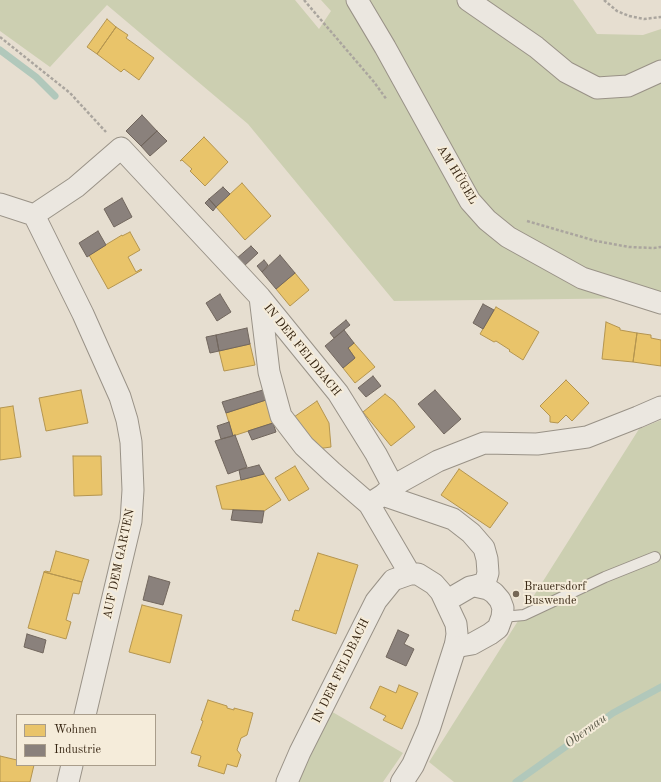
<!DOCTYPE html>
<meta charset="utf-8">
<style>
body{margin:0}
#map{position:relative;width:661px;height:782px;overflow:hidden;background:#e6ded0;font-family:"Old Standard TT",serif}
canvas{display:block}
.legend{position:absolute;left:16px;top:714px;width:140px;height:52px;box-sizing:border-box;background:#f5ecda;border:1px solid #a99d8b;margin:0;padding:5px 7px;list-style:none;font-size:12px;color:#382714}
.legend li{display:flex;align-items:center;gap:8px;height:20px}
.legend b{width:20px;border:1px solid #a99d8b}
</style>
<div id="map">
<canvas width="661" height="782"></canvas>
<ul class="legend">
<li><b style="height:11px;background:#e9c46a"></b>Wohnen</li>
<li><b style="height:11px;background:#8a817c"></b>Industrie</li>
</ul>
</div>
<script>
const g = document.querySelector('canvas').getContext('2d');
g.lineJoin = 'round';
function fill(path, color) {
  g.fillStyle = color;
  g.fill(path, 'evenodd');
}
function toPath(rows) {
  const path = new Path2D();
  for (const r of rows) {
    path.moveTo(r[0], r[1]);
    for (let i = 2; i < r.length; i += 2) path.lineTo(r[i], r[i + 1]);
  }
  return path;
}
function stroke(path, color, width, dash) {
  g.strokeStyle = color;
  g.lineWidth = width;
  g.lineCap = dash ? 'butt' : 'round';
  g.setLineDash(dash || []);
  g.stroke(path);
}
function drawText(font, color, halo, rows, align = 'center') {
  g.font = font + ' "Old Standard TT",serif';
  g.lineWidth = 4;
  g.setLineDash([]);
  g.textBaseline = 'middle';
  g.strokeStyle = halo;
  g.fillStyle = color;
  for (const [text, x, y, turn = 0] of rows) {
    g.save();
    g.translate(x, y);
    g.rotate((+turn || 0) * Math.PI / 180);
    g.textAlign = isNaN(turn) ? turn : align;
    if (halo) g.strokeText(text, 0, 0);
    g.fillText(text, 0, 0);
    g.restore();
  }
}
fill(toPath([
 [0,0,295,0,319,29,331,11,321,0,573,0,597,34,643,35,661,29,661,301,654,298,394,301,248,124,107,5,50,67,0,31],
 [661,420,661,782,454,782,429,762,639,429],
 [329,710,403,753,383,782,294,782]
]), '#cccfb1');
const homes = toPath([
 [107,19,116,27,97,54,87,47,107,19],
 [116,27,128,35,126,38,154,58,139,80,124,69,121,72,97,54,116,27],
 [204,137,228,162,205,186,190,171,192,169,182,160,180,161,204,137],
 [242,183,271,216,245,240,216,207,242,183],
 [130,232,140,250,128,257,136,272,141,269,142,270,108,289,89,255,122,235,122,236,130,232],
 [295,273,309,290,290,306,276,289,295,273],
 [496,307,539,332,523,360,509,351,510,350,496,341,494,342,480,334,496,307],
 [606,322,620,328,620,330,637,333,633,362,602,359,606,322],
 [637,333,651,335,651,338,661,340,661,366,633,362,637,333],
 [354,343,375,367,355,383,343,368,355,358,348,348,354,343],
 [250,344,255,365,224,371,219,351,250,344],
 [566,380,589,403,572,421,566,415,558,423,550,422,550,416,540,406,566,380],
 [81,390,88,423,46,431,39,398,81,390],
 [385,394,394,401,415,427,391,446,363,412,385,394],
 [266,400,273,423,233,436,226,413,266,400],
 [317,401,329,423,331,447,317,449,294,417,317,401],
 [13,406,21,457,0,460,0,408,13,406],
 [73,456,101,456,102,495,74,496,73,456],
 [295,466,309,489,289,501,275,478,295,466],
 [459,469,508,503,490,528,441,495,459,469],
 [264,474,281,500,264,511,222,509,216,486,264,474],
 [56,551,89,560,82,582,44,572,45,571,50,572,56,551],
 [318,553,358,565,336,634,292,620,295,610,299,611,318,553],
 [44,572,82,582,79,594,73,593,66,620,71,622,66,639,28,628,44,572],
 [142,605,182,615,170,663,129,652,142,605],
 [399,685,418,693,402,729,383,720,386,716,370,708,380,686,396,693,399,685],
 [208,700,227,706,227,708,234,710,234,708,253,713,247,735,241,738,237,750,241,755,237,767,227,764,224,774,198,766,201,756,191,753,203,721,201,720,208,700],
 [0,756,17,760,17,765,34,765,30,782,0,782,0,756]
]);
fill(homes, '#e9c46a');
stroke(homes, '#b49550', 1);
const industry = toPath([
 [142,115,157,131,141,146,126,131,142,115],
 [157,131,167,141,150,156,141,146,157,131],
 [223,187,230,194,216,207,209,199,223,187],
 [122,198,132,217,114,227,104,209,122,198],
 [209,199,216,207,213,211,205,203,209,199],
 [98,231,106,245,87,257,79,243,98,231],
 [251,246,258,253,243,267,236,259,251,246],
 [280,255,295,273,276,289,262,272,280,255],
 [264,260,268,265,262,272,257,266,264,260],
 [220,294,231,312,217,321,206,303,220,294],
 [483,304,494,310,483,329,473,323,483,304],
 [346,320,350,325,334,338,330,333,346,320],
 [247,328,250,344,219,351,216,335,247,328],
 [344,330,354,343,348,348,355,358,343,368,325,346,344,330],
 [216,335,219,351,210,353,206,337,216,335],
 [373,376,381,386,366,397,358,388,373,376],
 [263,390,266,400,226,413,222,402,263,390],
 [435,390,461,419,444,434,418,404,435,390],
 [229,422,233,436,221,439,217,426,229,422],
 [273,423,276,432,252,440,248,431,273,423],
 [235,435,247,467,228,474,215,441,235,435],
 [259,465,264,474,241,480,239,470,259,465],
 [233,510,264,511,262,523,231,520,233,510],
 [149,576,170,582,163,605,143,600,149,576],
 [398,630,409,635,404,644,414,649,406,666,386,657,398,630],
 [27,634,46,640,43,653,24,647,27,634]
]);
fill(industry, '#8a817c');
stroke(industry, '#71665d', 1);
stroke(toPath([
 [0,50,36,77,55,96],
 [516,782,613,713,661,687]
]), '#b1c8bb', 7);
const service = toPath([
 [502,617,524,615,605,577,655,557]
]);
const minor = toPath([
 [357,0,385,47,470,201,487,220,508,237,582,278,661,303],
 [468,0,536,47,566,72,597,88,628,86,661,71],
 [0,204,34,215,76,187,121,148,260,297,269,372,281,416,304,446,332,472,369,504,410,574,418,574,434,584,441,592,456,624,457,634,455,647,472,644,490,634,498,628,502,617,503,608,500,600,494,593,488,589,475,586,470,587,446,601],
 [34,215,83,314,120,397,127,420,131,442,133,490,131,521,85,715],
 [260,297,338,393,376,454,393,486],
 [383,495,453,519,471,533,484,548,487,559,488,573,485,583,475,586],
 [369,504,383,495,393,486,438,461,484,443,537,444,587,437,638,417,661,407],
 [68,782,72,765],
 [287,782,300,752,376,601,393,580,410,574]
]);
const tertiary = toPath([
 [402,782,413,765,429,728,455,647]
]);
stroke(service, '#999287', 12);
stroke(minor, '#999287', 23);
stroke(tertiary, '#999287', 24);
stroke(toPath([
 [304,0,374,82,387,100],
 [604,0,617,11,629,16,644,19,661,17],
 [0,37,70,93,106,132],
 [527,221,596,241,629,247,654,248,661,247]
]), '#aaa59e', 2.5, [3, 2]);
stroke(service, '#ebe7e0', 10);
stroke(minor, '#ebe7e0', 21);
stroke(tertiary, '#ebe7e0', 22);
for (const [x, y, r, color] of [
 [516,594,4,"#756756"]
]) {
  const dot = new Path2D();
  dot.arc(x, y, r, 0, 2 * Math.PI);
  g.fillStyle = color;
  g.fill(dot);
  stroke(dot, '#f5ecda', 1.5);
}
drawText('12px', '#382714', '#f5ecda', [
 ["AM HÜGEL",457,175,59],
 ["IN DER FELDBACH",302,350,51],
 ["AUF DEM GARTEN",119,564,-78],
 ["IN DER FELDBACH",341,671,-64]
]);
drawText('12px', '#382714', '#f5ecda', [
 ["Brauersdorf",524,587],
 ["Buswende",524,601]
], 'left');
drawText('italic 13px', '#555443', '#f5ecda', [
 ["Obernau",586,731,-36]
]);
</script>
